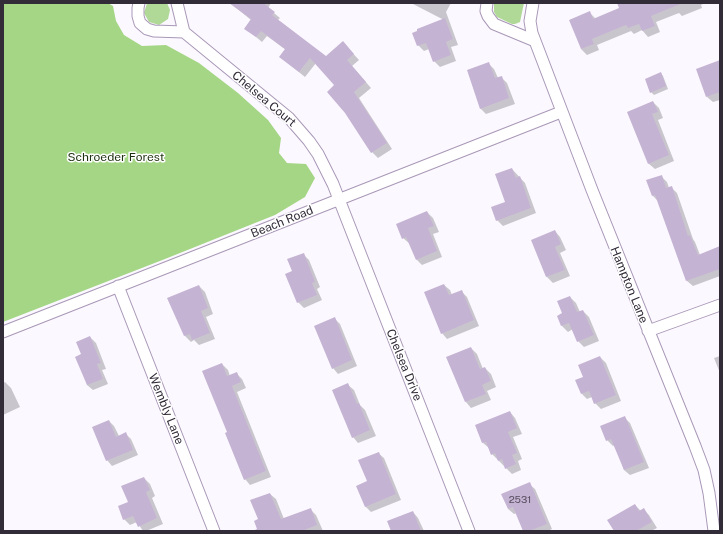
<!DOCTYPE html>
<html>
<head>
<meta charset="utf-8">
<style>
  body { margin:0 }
  #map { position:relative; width:723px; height:534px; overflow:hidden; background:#fbf8ff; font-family:"Public Sans",sans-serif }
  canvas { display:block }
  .frame { position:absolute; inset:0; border:4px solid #322b38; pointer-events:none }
</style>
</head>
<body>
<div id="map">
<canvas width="723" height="534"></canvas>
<div class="frame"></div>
</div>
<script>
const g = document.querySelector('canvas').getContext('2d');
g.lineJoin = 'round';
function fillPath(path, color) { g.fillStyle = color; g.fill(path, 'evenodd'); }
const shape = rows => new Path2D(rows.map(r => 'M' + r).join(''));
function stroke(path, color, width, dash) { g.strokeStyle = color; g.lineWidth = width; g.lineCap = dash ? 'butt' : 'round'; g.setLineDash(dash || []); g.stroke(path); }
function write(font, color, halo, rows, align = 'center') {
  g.font = font + ' "Public Sans",sans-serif'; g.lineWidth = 3; g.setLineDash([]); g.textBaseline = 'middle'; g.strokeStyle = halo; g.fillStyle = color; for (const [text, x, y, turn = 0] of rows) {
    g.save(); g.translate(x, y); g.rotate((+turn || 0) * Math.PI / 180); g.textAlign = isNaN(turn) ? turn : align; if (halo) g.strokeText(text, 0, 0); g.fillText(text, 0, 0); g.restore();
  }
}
const green = shape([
  [147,3,167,3,170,10,168,19,159,25,149,22,144,13],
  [494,3,524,3,520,22,515,24,512,24,497,17,494,12]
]);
const forest = shape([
  [3,3,108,3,113,6,116,21,124,35,142,46,166,45,199,63,238,93,268,120,281,138,279,153,287,163,306,164,315,178,305,197,275,215,165,259,3,322]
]);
const shadow = shape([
  [236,3,271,3,268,8,280,18,278,20,326,57,348,48,359,60,352,66,371,88,359,98,392,149,378,158,372,152,335,85,316,63,305,77,280,57,286,50,267,36,262,42,245,28,251,20,234,6],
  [411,3,451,3,446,12,458,45,451,47,456,61,440,67,434,61,429,49,424,51,418,45,444,20],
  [618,3,705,3,701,5,702,8,682,16,679,13,656,22,660,32,648,37,642,30,634,34,631,31,597,45,599,50,587,55,581,49,590,13,596,19,621,8],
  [720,61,720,100,713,102,707,97],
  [489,64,494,69,498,78,501,77,507,83,515,104,486,114,480,108],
  [661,73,663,76,668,89,654,95,651,92],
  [653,102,659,108,663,118,658,120,674,161,655,169,649,164,628,112],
  [512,169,525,183,536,213,503,226,497,220,507,202],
  [661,176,667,182,669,188,671,187,677,193,693,239,695,242,700,255,720,250,720,276,693,286,687,281,658,201,653,196,648,181],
  [427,212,433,218,439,232,433,234,442,257,422,265,417,260,410,244,403,238],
  [555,231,560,237,566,250,560,253,570,276,553,283,547,277,532,241],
  [303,254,309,260,320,287,317,289,322,300,304,308,298,302,294,272],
  [444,285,450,290,452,295,462,292,467,297,479,326,447,339,442,333],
  [199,286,205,292,213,314,206,317,215,339,199,345,194,340,191,342,185,336,168,299],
  [570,297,576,303,580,312,583,311,589,317,599,341,584,347,578,341,573,329,568,332,562,326,558,316,564,314],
  [335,319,340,324,357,366,338,374,333,368],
  [90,337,96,343,106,369,102,370,108,384,93,390,87,385,82,355],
  [471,348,477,354,483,369,485,368,491,374,496,387,487,391,491,400,471,408,466,402,447,358],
  [720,356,720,373,714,358],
  [600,357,606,363,621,401,601,409,595,403,592,397,587,399,582,394,584,377],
  [222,364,228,370,230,376,236,373,242,379,246,388,237,392,271,477,250,485,245,479,228,433],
  [5,382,11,388,20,407,3,415,3,383],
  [348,385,354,390,360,405,365,410,376,436,358,443,353,437],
  [510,412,515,418,522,434,513,437,522,459,518,461,521,470,512,474,492,454,489,448,483,443],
  [624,417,630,423,649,468,630,475,624,470,615,445,613,446,607,440],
  [109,421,114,426,119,436,126,434,131,439,138,455,112,466,107,460],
  [378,453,384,458,401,500,371,512,365,506,368,482],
  [144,478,150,484,155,496,152,498,163,524,146,531,143,531,137,522,130,525,124,519,129,503],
  [529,484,535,489,552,529,548,531,524,531,517,513,514,514,508,509],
  [270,494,276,499,284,519,310,509,316,515,323,531,259,531,259,520],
  [635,505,641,511,644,510,649,515,657,528,651,531,615,531],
  [413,512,418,518,424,531,392,531]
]);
const building = shape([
  [229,3,263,3,275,12,272,15,326,56,343,41,354,54,347,60,366,82,354,92,387,143,371,153,345,113,327,92,334,85,310,58,299,72,279,57,285,49,261,31,256,37,244,29,251,19],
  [617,3,683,3,651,16,655,26,642,31,639,24,628,28,626,25,592,39,594,44,581,49,569,20,590,11,593,19,619,8],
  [445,18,453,39,446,42,451,55,433,62,426,43,417,46,412,33,417,31,417,29],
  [720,60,720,92,706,97,696,69],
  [489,62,495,78,502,76,509,98,480,109,467,70],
  [661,72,666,86,650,93,645,79],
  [653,101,658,112,652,114,669,155,648,164,627,112],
  [512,168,516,178,520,176,531,208,496,221,491,207,505,202,495,174],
  [662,175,666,188,672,186,688,236,690,235,698,255,720,246,720,269,686,281,655,195,652,196,646,180],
  [427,211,434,226,428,228,437,251,416,260,406,237,402,239,396,224],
  [555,230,561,244,555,247,565,270,546,277,531,240],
  [304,253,315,282,312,283,317,295,297,303,285,274,292,271,287,259],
  [444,284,449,295,462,290,474,320,441,334,424,292],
  [199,285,208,308,201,311,210,333,192,340,190,334,184,336,167,298],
  [570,296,577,312,583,310,594,335,577,342,569,323,561,326,557,316,562,313,557,301],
  [335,317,352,360,332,369,314,326],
  [90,336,101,363,97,364,103,379,87,385,75,357,81,354,76,342],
  [471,347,480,369,485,367,491,381,482,385,486,394,465,402,446,357],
  [600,356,616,395,594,404,589,391,581,394,575,380,583,377,578,365],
  [222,363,227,376,237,372,241,382,232,386,266,471,244,480,225,433,227,432,202,371],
  [348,383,357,404,359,403,370,430,352,438,332,390],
  [510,411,517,428,508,432,517,453,512,455,516,464,505,469,502,459,498,461,495,453,491,455,486,442,482,443,475,425],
  [625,416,644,462,624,470,611,439,606,441,600,426],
  [109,420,116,437,126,432,133,450,106,461,92,427],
  [379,452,396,494,365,507,356,486,367,481,358,460],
  [144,477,150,490,146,492,157,518,138,527,133,516,123,520,118,506,128,502,121,486],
  [530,482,547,524,529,531,523,531,513,507,508,509,501,494],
  [270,493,281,519,311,508,317,525,302,531,253,531,257,529,254,521,258,519,250,500],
  [635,504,639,511,644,508,652,522,636,531,614,531,607,520],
  [413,511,421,531,391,531,387,521]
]);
const minor = shape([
  [139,3,138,8,138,16,140,23,147,29,154,31,184,32,289,118,309,141,318,154,333,184,469,531],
  [177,3,184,32],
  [487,3,486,11,488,16,494,24,535,41],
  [533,3,530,21,532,33,592,190,695,446,704,470,709,493,714,531],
  [118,286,214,531],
  [648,331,720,305],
  [3,332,561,112]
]);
const numberNames = [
  ["2531",520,500]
];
const streetNames = [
  ["Chelsea Court",264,99,40],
  ["Beach Road",282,222,-22],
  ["Hampton Lane",629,285,68],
  ["Chelsea Drive",404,365,68],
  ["Wembly Lane",166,409,68]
];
const parkNames = [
  ["Schroeder Forest",116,157]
];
fillPath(green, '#b0d998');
fillPath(forest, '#a5d686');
fillPath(shadow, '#0003');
fillPath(building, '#c5b3d3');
stroke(minor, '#a998b7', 13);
stroke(minor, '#fff', 11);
write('10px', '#574d5f', null, numberNames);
write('12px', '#322b38', '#fff', streetNames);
write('12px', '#1d3010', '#fff', parkNames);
</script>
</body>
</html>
